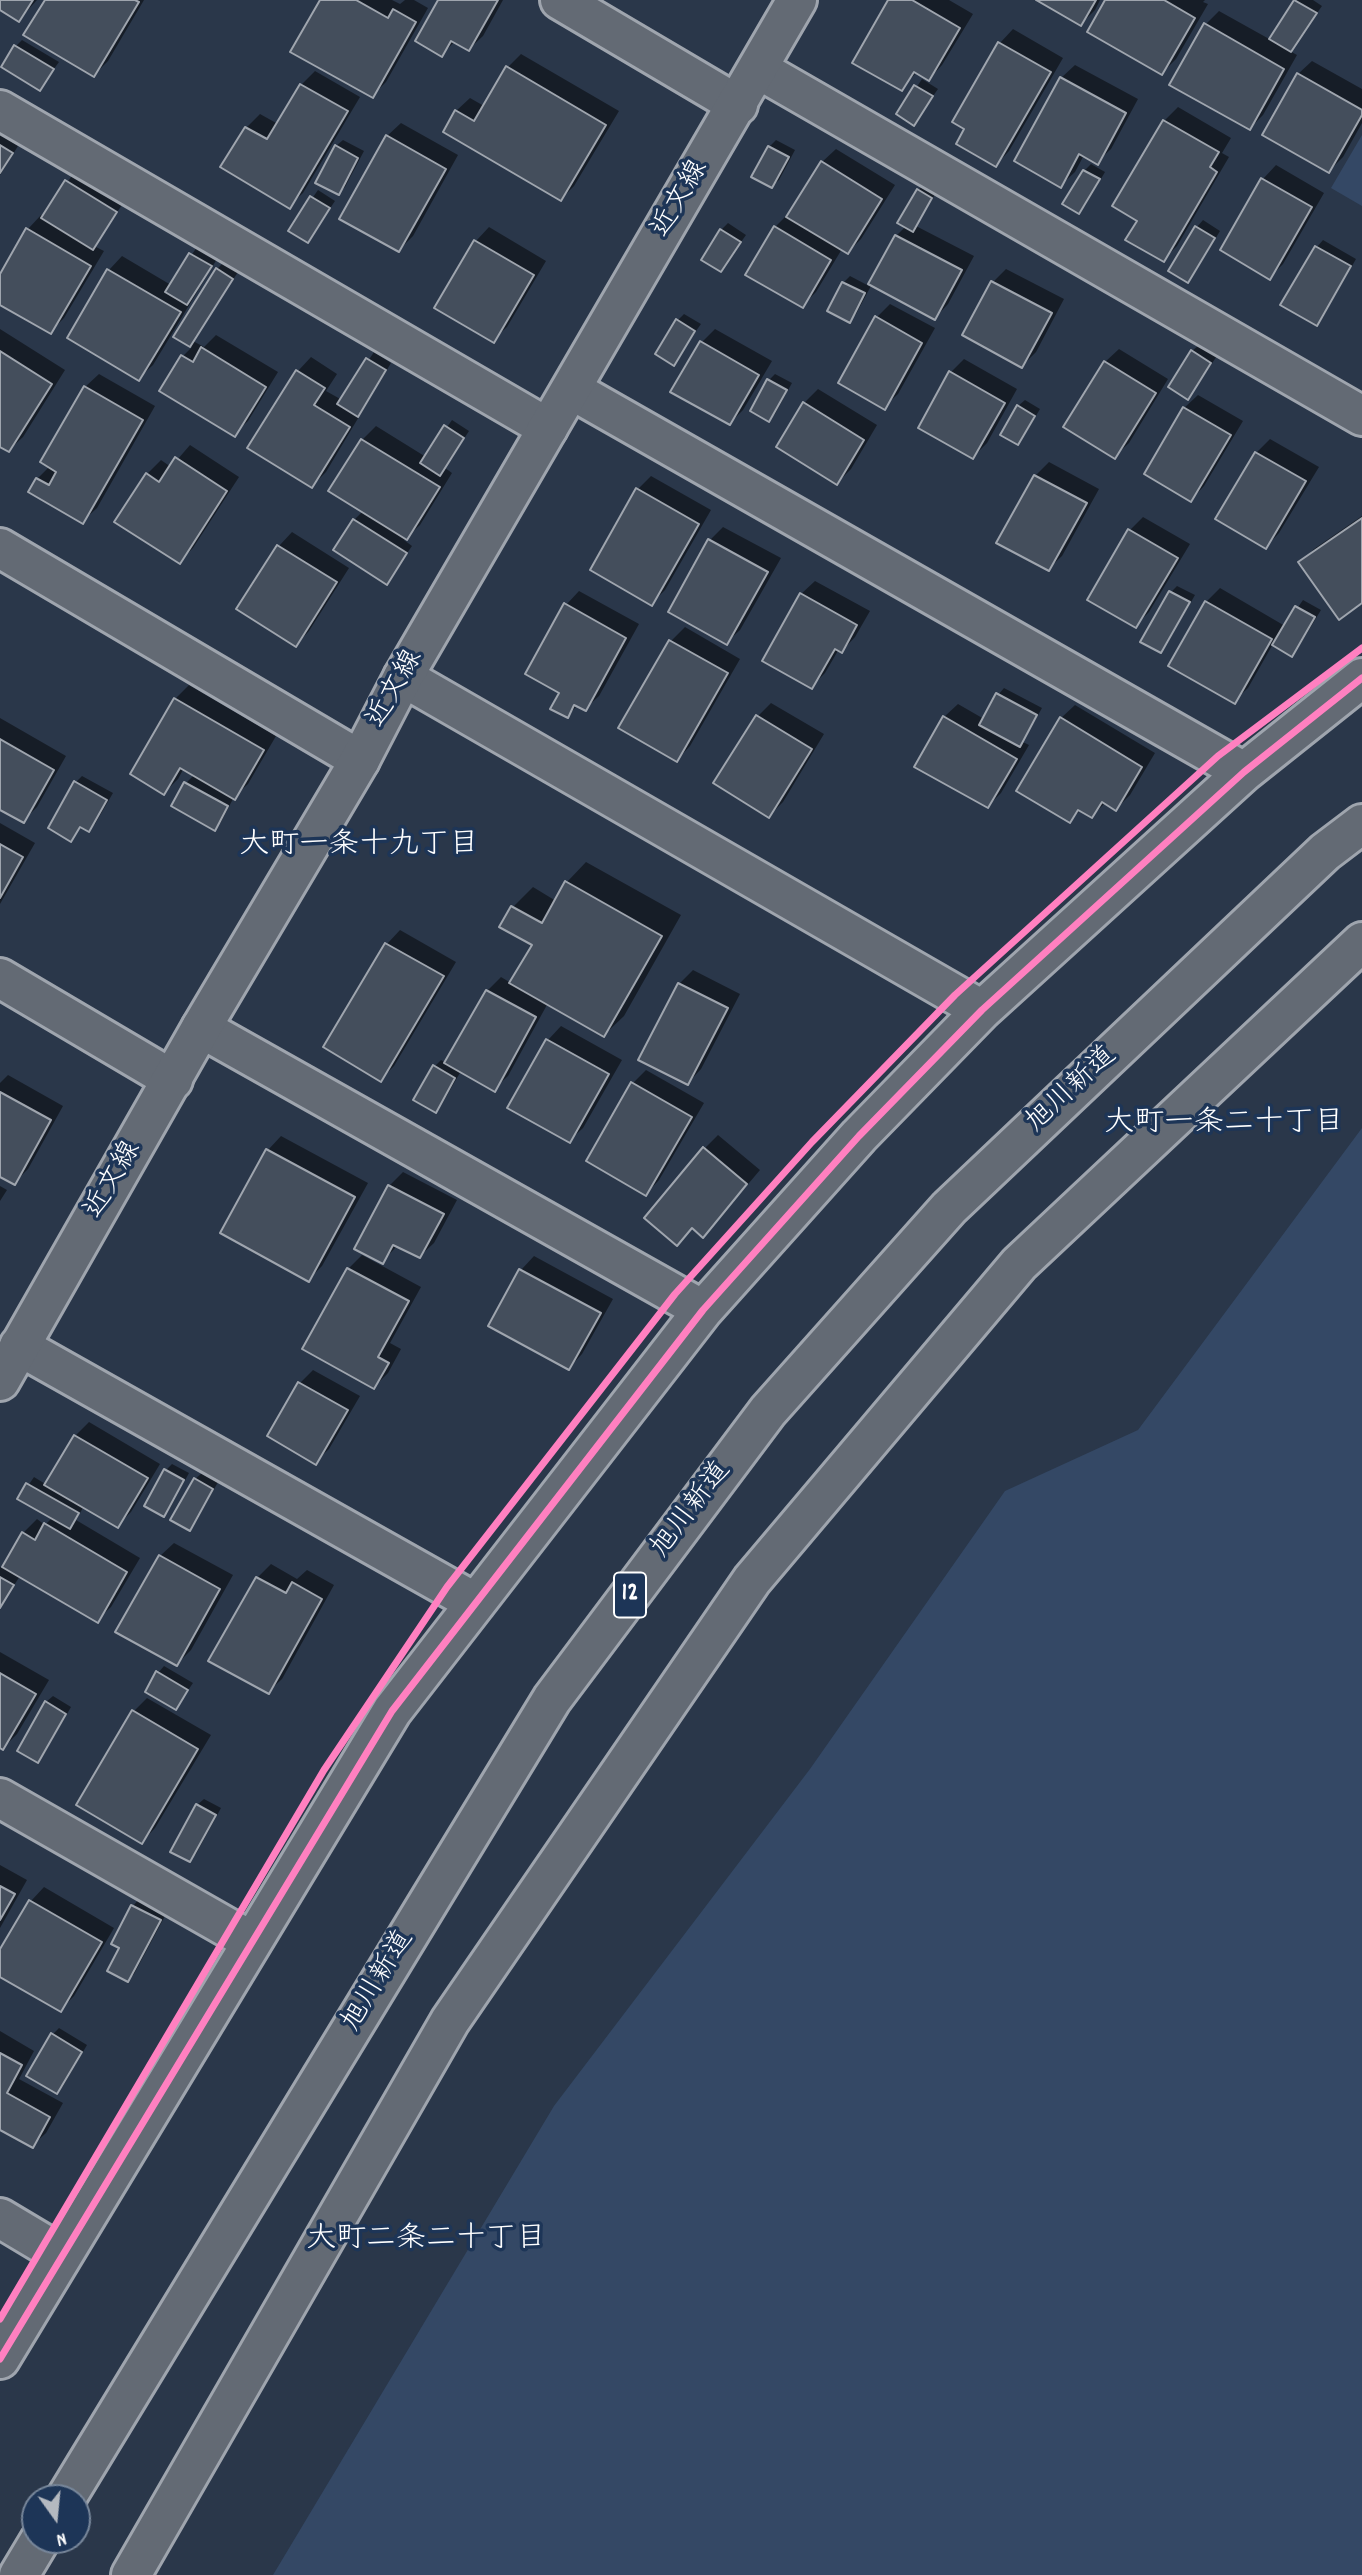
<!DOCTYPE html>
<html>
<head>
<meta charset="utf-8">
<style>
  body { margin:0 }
  #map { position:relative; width:1362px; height:2575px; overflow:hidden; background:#2a374a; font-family:Dekko,sans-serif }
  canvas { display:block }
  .north { position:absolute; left:21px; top:2484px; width:70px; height:70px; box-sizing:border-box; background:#1d3557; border:2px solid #77869a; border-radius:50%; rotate:165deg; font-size:19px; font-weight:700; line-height:28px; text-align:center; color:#fff }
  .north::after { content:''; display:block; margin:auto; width:24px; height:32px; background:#b4b9c0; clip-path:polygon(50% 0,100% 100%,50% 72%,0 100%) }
</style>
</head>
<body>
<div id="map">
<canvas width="1362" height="2575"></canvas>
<div class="north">N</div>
</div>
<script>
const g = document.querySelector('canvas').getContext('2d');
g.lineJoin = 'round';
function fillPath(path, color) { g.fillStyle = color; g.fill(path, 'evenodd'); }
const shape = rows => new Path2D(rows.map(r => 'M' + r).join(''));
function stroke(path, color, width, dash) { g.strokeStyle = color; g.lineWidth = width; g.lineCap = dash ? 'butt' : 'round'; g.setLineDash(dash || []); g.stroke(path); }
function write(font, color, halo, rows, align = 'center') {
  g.font = font + ' Dekko,"Klee One",sans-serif'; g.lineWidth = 7; g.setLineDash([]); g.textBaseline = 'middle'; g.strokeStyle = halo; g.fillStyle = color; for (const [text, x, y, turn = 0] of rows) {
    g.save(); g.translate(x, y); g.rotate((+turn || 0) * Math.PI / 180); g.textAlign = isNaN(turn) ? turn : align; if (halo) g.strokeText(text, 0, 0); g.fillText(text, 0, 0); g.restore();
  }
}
const green = shape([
  [1362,135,1362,206,1331,188],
  [1362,1128,1362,2575,273,2575,554,2106,810,1769,1005,1491,1138,1430]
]);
const shadow = shape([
  [0,0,37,0,19,20,0,8],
  [47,0,144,0,108,61,94,75],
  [322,0,392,0,400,4,405,0,414,0,428,8,386,82,372,96],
  [440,0,503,0,483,36,469,49,455,41,442,55],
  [890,0,949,0,973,14,942,65,929,79,917,72,901,89],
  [1039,0,1100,0,1095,10,1081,24],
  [1107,0,1205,0,1203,2,1208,4,1176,59,1162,73],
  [1297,0,1313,0,1322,6,1290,51,1297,55,1263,115,1250,128,1205,25,1219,11,1271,40],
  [1013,29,1063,58,1009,151,996,165,966,129,954,122,1000,43],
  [22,40,59,62,40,88,15,47],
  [521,54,619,111,574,186,561,199,456,111,470,98,484,106,508,67],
  [1312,61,1362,89,1362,123,1343,157,1329,171,1298,74],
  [1075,65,1138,99,1111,149,1097,162,1084,155,1075,172,1061,185,1061,78],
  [315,71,360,97,303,193,289,206,246,128,260,114,278,124,301,85],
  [922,79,938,89,914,123,899,114],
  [1178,107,1231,138,1222,153,1229,157,1177,246,1163,260,1139,220,1164,121],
  [401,123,458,155,413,236,399,250,387,136],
  [0,134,18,146,0,175],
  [343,140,364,151,345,187,339,193,336,146],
  [776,140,795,150,779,180,772,186,769,147],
  [836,149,895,185,861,239,848,252,842,249,816,292,802,306,775,227,789,213,822,162],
  [1091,164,1105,172,1085,206,1079,212,1084,171],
  [1276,165,1324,193,1283,264,1270,277,1222,250,1263,179],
  [73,174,122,205,94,246,104,251,64,318,50,332,0,303,0,277,28,229,41,215,44,217],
  [925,184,937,191,916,226,974,256,948,304,935,318,872,284,856,314,849,321,829,311,843,283,850,276,869,286,896,236,906,226,918,190],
  [318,190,335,201,308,241,290,230],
  [1203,220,1220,231,1194,274,1188,281,1171,270,1197,227],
  [728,223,746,235,721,270,721,230],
  [489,227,546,261,507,327,493,340,436,307,476,241],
  [1323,240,1356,259,1323,317,1317,324,1283,305,1317,247],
  [197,247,217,259,153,365,139,378,109,270,122,256,171,285],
  [223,263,238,272,193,341,204,347,216,335,278,372,248,421,234,434,183,356,192,347,175,336,217,269],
  [1006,269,1064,299,1036,352,1022,366,992,283],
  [890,304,935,328,898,394,884,407,877,317],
  [684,314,701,324,673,363,678,320],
  [0,329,65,370,23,437,9,450,0,445],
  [715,329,772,361,743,410,730,423,702,342],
  [1199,345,1217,356,1188,398,1192,351],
  [1119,349,1168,379,1129,443,1115,456,1105,362],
  [374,352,391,363,326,472,312,486,250,448,298,371,311,357,337,374,326,391,342,400],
  [964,359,1017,389,987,443,973,457,951,372],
  [99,374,155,406,97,508,83,521,31,491,37,479,50,466,85,387],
  [775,374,792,383,775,414,769,420,769,380],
  [818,389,877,425,851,469,837,483,804,403],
  [1198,395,1243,421,1204,486,1191,500,1184,408],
  [1025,400,1040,409,1024,436,1017,443,1018,406],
  [452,420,469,431,445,468,452,473,420,525,404,540,412,546,387,582,354,520,363,511,362,440,376,426,426,457],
  [1270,439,1319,467,1279,533,1266,547,1218,518,1256,453],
  [190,445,239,477,193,548,179,562,116,522,147,474,161,460,171,467],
  [1049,462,1099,489,1062,556,1048,569,1035,476],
  [651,476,711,510,665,590,652,603,638,489],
  [1362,516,1362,601,1301,562,1314,549],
  [1143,517,1190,544,1149,612,1136,625,1130,530],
  [723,527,781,558,740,630,726,643,710,540],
  [292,532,349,568,309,631,296,645,238,608,279,546],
  [815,581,870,611,855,637,842,651,839,649,825,673,811,687,801,594],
  [1177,586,1195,595,1167,644,1160,651,1171,592],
  [1220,588,1285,626,1303,600,1321,610,1298,648,1292,655,1273,644,1248,688,1234,701,1171,666,1206,602],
  [579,591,639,624,599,696,585,709,578,705,567,716,566,605],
  [685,627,740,659,690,746,677,760,621,728,671,641],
  [189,685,276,736,248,784,234,797,221,822,214,829,186,783,195,774,184,768,178,779,164,793,132,773,175,699],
  [1004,688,1042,708,1023,742,1029,745,1001,793,988,806,944,717,958,704,984,719,998,695],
  [771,703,824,734,783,802,769,816,758,716],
  [1075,705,1155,753,1130,795,1116,809,1106,802,1092,816,1081,810,1070,820,1061,718],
  [0,718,66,756,37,807,23,821,0,808],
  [82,776,113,793,95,824,89,830,81,826,71,840,76,782],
  [0,823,35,843,0,904],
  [586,862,681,915,624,1016,604,1035,548,1003,508,1076,494,1089,461,1071,442,1104,435,1111,434,1067,441,1060,446,1063,487,991,501,977,511,983,534,944,502,926,513,907,533,887,556,901,567,882],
  [400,930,456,962,394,1066,380,1080,325,1047,387,944],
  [693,970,740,994,701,1069,688,1083,679,984],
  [561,1026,622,1060,583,1128,569,1141,509,1108,548,1040],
  [646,1070,704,1103,659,1180,646,1194,632,1084],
  [8,1075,63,1106,28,1169,14,1183,0,1175,0,1083],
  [718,1135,760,1170,716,1222,693,1227,704,1149],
  [281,1136,368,1183,322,1266,309,1279,268,1150],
  [403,1172,457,1200,434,1243,420,1256,398,1245,383,1261,389,1186],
  [0,1186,7,1190,0,1201],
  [362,1255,421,1287,390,1343,401,1349,388,1373,374,1387,348,1269],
  [534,1256,613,1299,582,1354,569,1368,490,1325,521,1270],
  [313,1370,360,1396,329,1449,315,1462,300,1383],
  [89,1422,160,1464,131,1512,117,1526,84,1506,76,1520,140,1558,111,1607,97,1620,20,1576,0,1607,0,1567,3,1568,23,1533,37,1519,45,1525,53,1517,19,1499,34,1477,47,1485,75,1436],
  [172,1464,189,1473,170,1508,164,1515,166,1470],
  [202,1473,218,1482,196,1522,190,1528,195,1479],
  [174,1543,233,1575,191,1650,177,1664,160,1556],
  [271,1564,297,1579,307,1570,334,1585,282,1679,268,1692,257,1578],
  [0,1652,49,1680,17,1734,3,1748,0,1746],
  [164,1666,193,1683,176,1708,158,1673],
  [53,1696,71,1707,44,1754,37,1761,46,1702],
  [147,1698,211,1735,155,1828,142,1842,134,1711],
  [204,1799,221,1808,196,1854,190,1860,197,1805],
  [0,1865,27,1880,0,1928],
  [44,1887,114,1928,74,1996,60,2010,0,1975,0,1952,31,1901],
  [139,1899,166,1914,134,1974,128,1980,121,1947,113,1943,133,1906],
  [59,2028,87,2045,63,2086,57,2092,53,2034],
  [0,2031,34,2051,19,2079,63,2103,46,2133,32,2146,0,2128]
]);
const building = shape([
  [0,0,33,0,19,22,0,10,0,0],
  [45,0,135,0,139,2,94,77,23,35,45,0],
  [320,0,356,0,388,18,393,9,416,22,373,98,290,52,320,0],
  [438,0,498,0,469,51,451,41,442,57,415,41,438,0],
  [888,0,912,0,960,28,929,81,914,72,902,91,852,63,888,0],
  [1036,0,1096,0,1081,26,1036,0],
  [1105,0,1164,0,1195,18,1162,75,1087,32,1105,0],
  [1294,0,1317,13,1291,52,1269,39,1294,0],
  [1204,23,1284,69,1250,130,1169,85,1204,23],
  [998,42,1051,72,996,167,956,144,964,129,952,122,998,42],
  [14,45,54,69,40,91,1,67,14,45],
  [506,66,606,125,561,201,443,132,455,110,474,121,506,66],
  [1297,73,1362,110,1362,115,1329,173,1262,135,1297,73],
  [1060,77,1126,113,1098,165,1079,154,1061,188,1014,161,1060,77],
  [300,84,348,111,290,209,220,167,245,127,267,139,300,84],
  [914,85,933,96,914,126,896,114,914,85],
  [1163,120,1219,152,1210,167,1217,172,1164,262,1125,240,1137,221,1112,206,1163,120],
  [386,135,446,169,399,252,339,219,386,135],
  [0,145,13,153,0,173,0,145],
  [335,145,358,158,339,195,315,183,335,145],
  [768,146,789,157,772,188,751,177,768,146],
  [821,161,882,199,848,254,786,217,821,161],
  [1083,170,1100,179,1079,214,1062,204,1083,170],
  [1261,178,1312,207,1270,280,1220,250,1261,178],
  [65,180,117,212,93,250,41,218,65,180],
  [917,189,932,198,913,232,897,223,917,189],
  [310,196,330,208,308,243,288,231,310,196],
  [774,226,831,260,803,308,745,275,774,226],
  [1195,226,1215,238,1188,283,1168,271,1195,226],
  [26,228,91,266,51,334,0,305,0,274,26,228],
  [720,229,741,242,721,272,701,260,720,229],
  [895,235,962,270,935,320,868,284,895,235],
  [474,240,534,275,494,343,434,308,474,240],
  [1315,246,1351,266,1317,326,1280,305,1315,246],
  [189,253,212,266,187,305,165,292,189,253],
  [216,268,233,279,190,347,173,337,216,268],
  [107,269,181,312,139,381,67,338,107,269],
  [991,281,1052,313,1022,368,962,335,991,281],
  [842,282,865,293,850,323,827,311,842,282],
  [875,316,922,343,885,410,838,383,875,316],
  [676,319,695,331,674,366,655,354,676,319],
  [700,341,759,375,730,425,670,392,700,341],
  [201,347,266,387,235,437,159,391,181,355,193,362,201,347],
  [1191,350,1211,363,1188,400,1168,387,1191,350],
  [0,351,52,384,9,452,0,447,0,351],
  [366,358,386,370,358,417,337,404,366,358],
  [1104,361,1156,393,1115,459,1063,427,1104,361],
  [296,370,325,388,314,405,350,427,312,488,247,448,296,370],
  [949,371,1005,403,973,459,918,428,949,371],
  [767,379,787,390,769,422,750,411,767,379],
  [84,386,143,420,83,524,28,492,36,478,49,485,56,472,40,462,84,386],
  [803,402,864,440,837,485,776,447,803,402],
  [1017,405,1035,416,1018,445,1000,435,1017,405],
  [1183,407,1231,435,1191,502,1144,474,1183,407],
  [444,425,464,438,440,476,420,463,444,425],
  [361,439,440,487,407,540,328,491,361,439],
  [1255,452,1306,481,1266,549,1215,519,1255,452],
  [175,457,227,491,180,564,114,522,146,473,159,482,175,457],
  [1034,475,1087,503,1049,571,996,543,1034,475],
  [636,488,699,524,652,606,590,570,636,488],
  [1362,518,1362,603,1339,620,1298,562,1362,518],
  [353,519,407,553,387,585,333,550,353,519],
  [1128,529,1178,558,1136,628,1087,600,1128,529],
  [708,539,768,572,727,645,668,612,708,539],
  [277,545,337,582,296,647,236,609,277,545],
  [1169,591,1190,602,1161,653,1140,642,1169,591],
  [800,593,857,625,842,653,835,649,812,689,762,661,800,593],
  [1205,601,1272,639,1235,704,1168,666,1205,601],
  [564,603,626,638,586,711,574,705,568,718,550,709,559,693,525,674,564,603],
  [1295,606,1315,617,1292,657,1272,645,1295,606],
  [669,640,728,673,677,762,618,728,669,640],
  [996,693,1037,715,1020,747,979,725,996,693],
  [174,698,264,750,235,800,180,768,164,795,130,774,174,698],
  [756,715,812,749,769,818,713,783,756,715],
  [943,716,1017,759,988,808,914,767,943,716],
  [1060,717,1142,767,1116,811,1102,802,1092,818,1078,810,1070,823,1016,791,1060,717],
  [0,739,54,770,24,823,0,810,0,739],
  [74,781,107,800,89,832,80,827,71,842,48,828,74,781],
  [184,782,228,806,215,831,171,806,184,782],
  [0,844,23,857,0,898,0,844],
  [565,881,662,936,604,1037,509,983,532,945,499,927,511,906,542,923,565,881],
  [385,943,444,976,381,1082,323,1047,385,943],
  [678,983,728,1008,688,1085,638,1060,678,983],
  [486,990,536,1017,495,1092,444,1063,486,990],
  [546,1039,609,1074,570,1143,507,1108,546,1039],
  [433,1065,455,1078,436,1113,413,1100,433,1065],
  [631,1082,692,1117,646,1196,586,1161,631,1082],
  [0,1092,51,1120,15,1185,0,1177,0,1092],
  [703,1147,747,1184,703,1238,692,1228,677,1246,644,1218,703,1147],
  [266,1149,355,1197,309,1282,220,1233,266,1149],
  [388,1185,444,1214,420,1258,393,1245,383,1264,354,1249,388,1185],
  [347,1268,409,1301,378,1357,389,1363,374,1389,302,1349,347,1268],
  [519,1269,601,1313,569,1370,488,1326,519,1269],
  [298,1382,348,1410,316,1465,267,1436,298,1382],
  [74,1435,148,1478,118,1528,44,1485,74,1435],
  [164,1469,184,1480,164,1517,144,1506,164,1469],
  [194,1478,213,1489,190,1531,170,1520,194,1478],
  [26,1483,79,1513,70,1529,17,1499,26,1483],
  [44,1523,127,1572,98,1623,2,1567,22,1532,35,1540,44,1523],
  [159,1555,220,1589,177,1666,115,1632,159,1555],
  [0,1577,14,1585,0,1608,0,1577],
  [256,1577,286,1593,292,1582,322,1599,269,1694,208,1661,256,1577],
  [156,1671,188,1690,176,1710,145,1692,156,1671],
  [0,1673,36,1694,3,1750,0,1748,0,1673],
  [45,1701,66,1714,38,1763,17,1751,45,1701],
  [132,1710,198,1749,142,1844,76,1805,132,1710],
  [196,1804,216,1815,190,1862,170,1852,196,1804],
  [0,1886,15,1894,0,1920,0,1886],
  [29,1900,102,1942,61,2012,0,1977,0,1949,29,1900],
  [131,1905,161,1920,128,1982,107,1971,119,1948,111,1944,131,1905],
  [51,2033,82,2052,57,2094,26,2076,51,2033],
  [0,2053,22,2065,7,2093,50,2117,33,2148,0,2130,0,2053]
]);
const minor = shape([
  [560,0,738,105],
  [758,69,1362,416],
  [0,110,548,428],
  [572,390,1244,772],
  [0,548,360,760],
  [403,677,982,1010],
  [0,978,173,1080],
  [201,1028,703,1310],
  [19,1346,476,1603],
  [0,1798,251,1941],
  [0,2218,62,2255],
  [0,2359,392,1711,703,1310,859,1136,982,1010,1244,772,1362,678]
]);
const tertiary = shape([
  [0,1381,201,1028,360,760,403,677,797,0]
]);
const trunk = shape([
  [66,2498,552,1699,768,1411,949,1208,1325,852,1362,824],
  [19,2575,40,2540],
  [131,2575,450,2021,752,1580,1019,1264,1362,942]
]);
const cycleway = shape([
  [0,2319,324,1770,447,1587,675,1294,812,1142,955,995,1218,756,1362,648],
  [0,2359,392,1711,703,1310,859,1136,982,1010,1244,772,1362,678]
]);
const shields = [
  [630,1595,32]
];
const shieldNames = [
  ["12",630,1595]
];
const streetNames = [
  ["近文線",682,200,-60],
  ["近文線",397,690,-61],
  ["旭川新道",1073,1091,-43],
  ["近文線",115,1181,-60],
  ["旭川新道",693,1511,-53],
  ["旭川新道",380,1982,-59]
];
const neighbourhoodNames = [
  ["大町一条十九丁目",359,848],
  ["大町一条二十丁目",1224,1126],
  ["大町二条二十丁目",426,2242]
];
fillPath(green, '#344865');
fillPath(shadow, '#0007');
fillPath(building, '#444e5c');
stroke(building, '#9fa5ae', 2);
stroke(minor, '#9fa5ae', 44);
stroke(tertiary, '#9fa5ae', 44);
stroke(trunk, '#9fa5ae', 44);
stroke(minor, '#636a74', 38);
stroke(tertiary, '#636a74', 38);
stroke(trunk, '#636a74', 38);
stroke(cycleway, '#ff80c0', 7);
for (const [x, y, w] of shields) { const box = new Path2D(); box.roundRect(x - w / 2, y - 22.5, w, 45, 5); g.fillStyle = '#1d3557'; g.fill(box); stroke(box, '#fff', 2); }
write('bold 26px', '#fff', null, shieldNames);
write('28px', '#fff', '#1d3557', streetNames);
write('30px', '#fff', '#1d3557', neighbourhoodNames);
</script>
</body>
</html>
